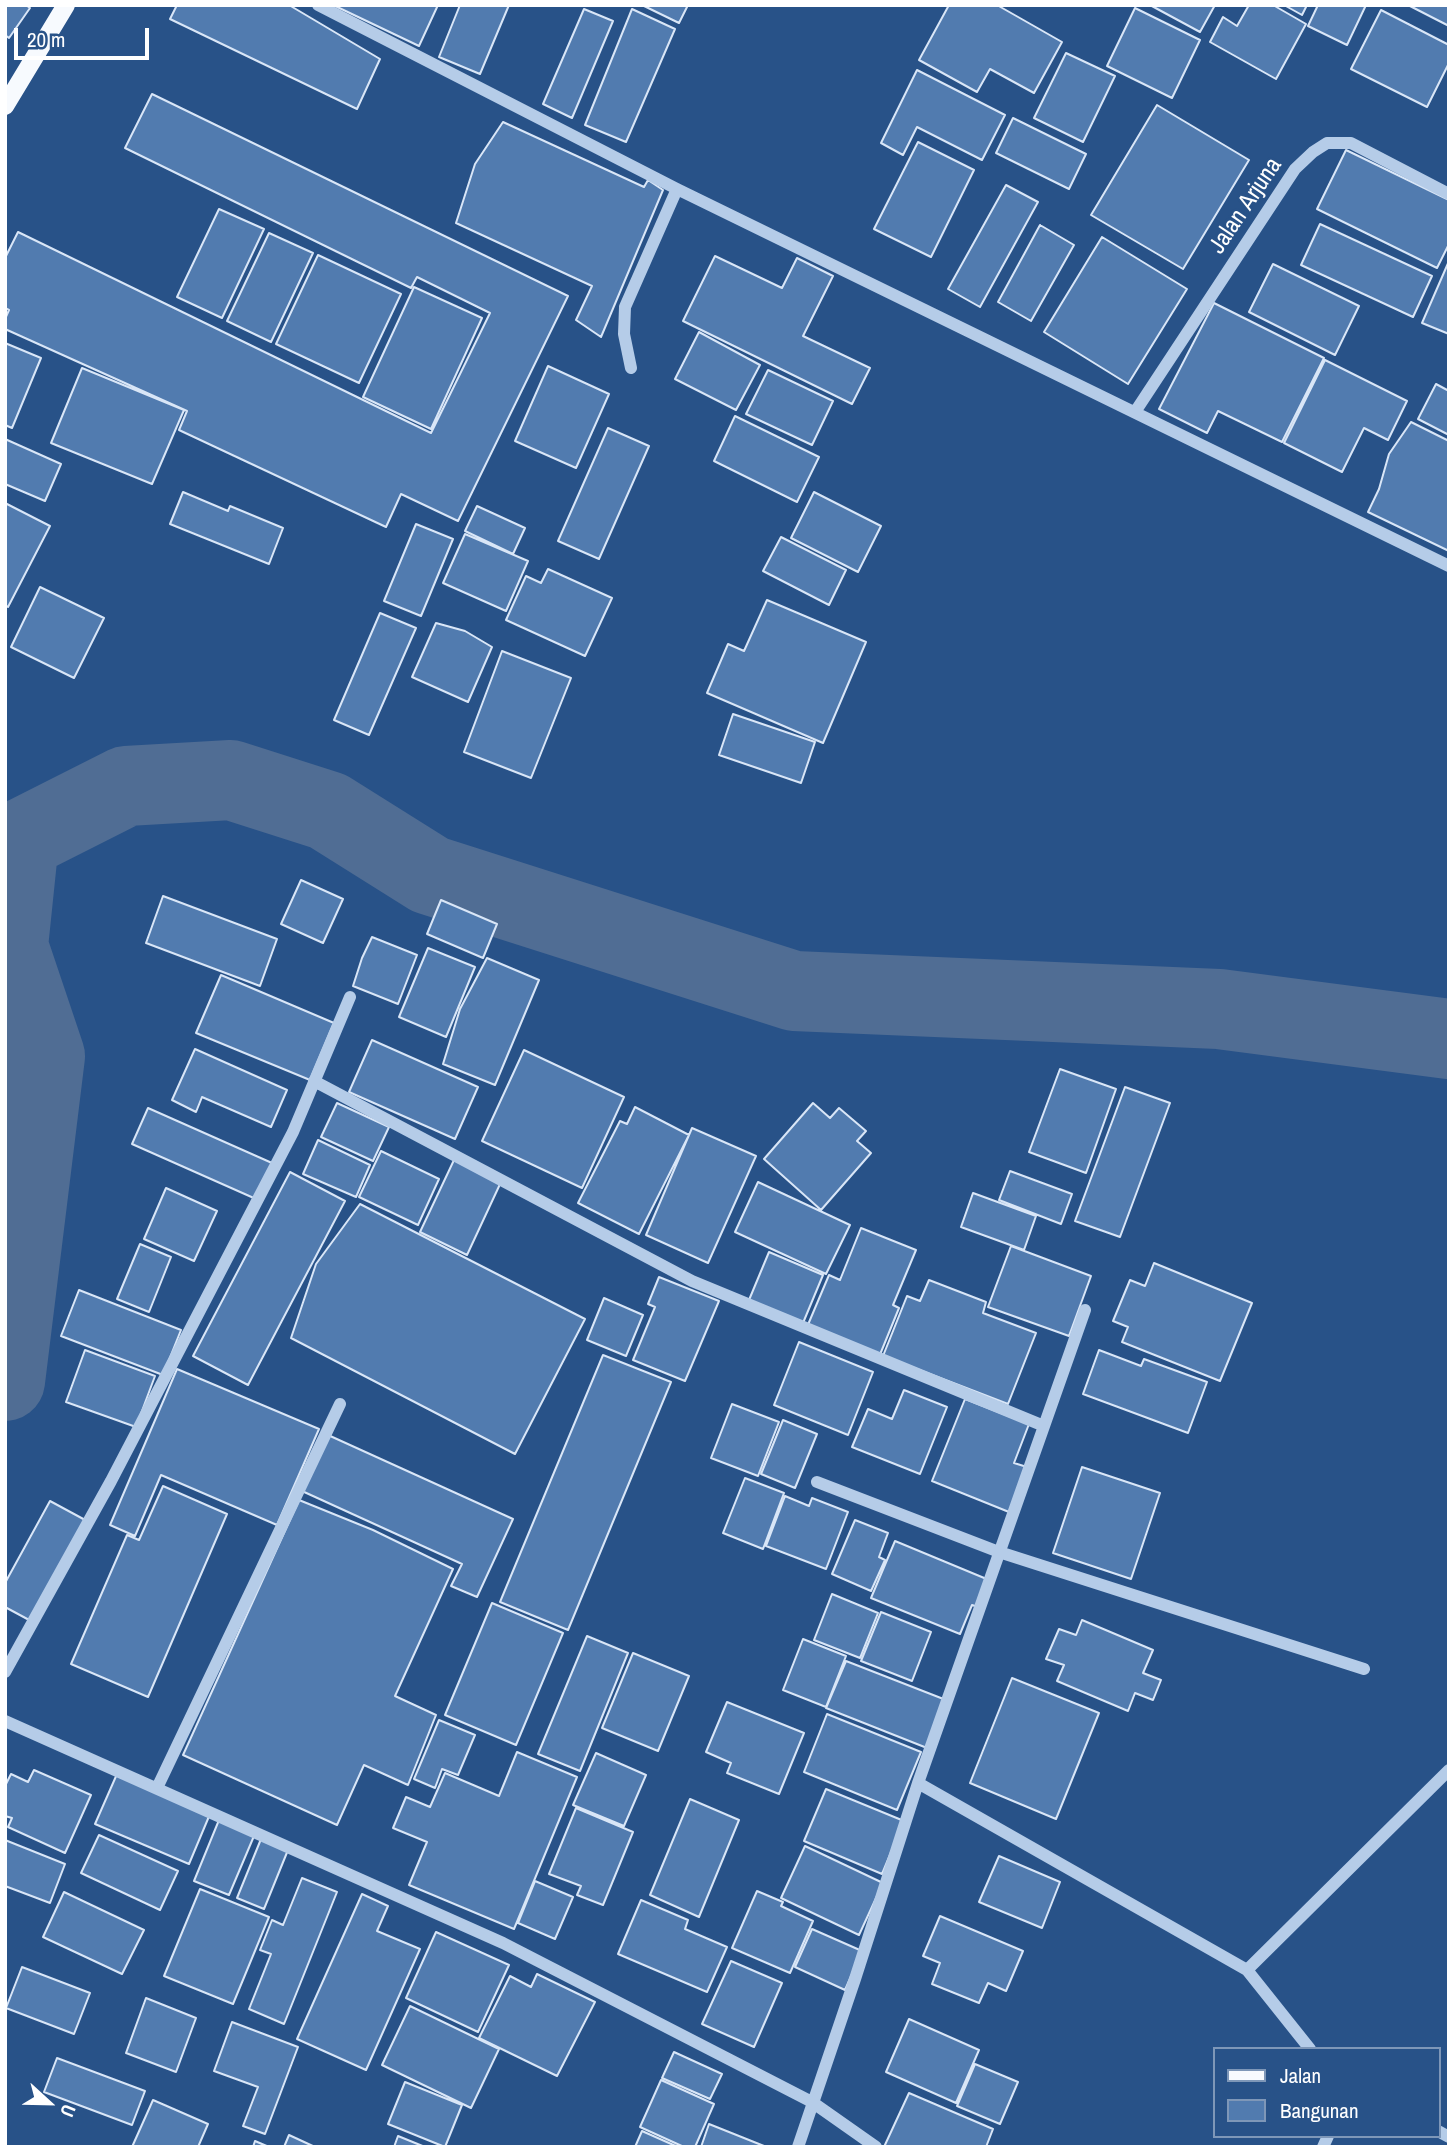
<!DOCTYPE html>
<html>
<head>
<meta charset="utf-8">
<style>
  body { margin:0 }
  #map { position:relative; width:1454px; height:2152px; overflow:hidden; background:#285288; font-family:"Archivo Narrow",sans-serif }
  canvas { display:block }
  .frame { position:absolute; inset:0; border:7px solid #fff; pointer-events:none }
  .legend { position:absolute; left:1213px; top:2047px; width:228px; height:91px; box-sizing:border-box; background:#285288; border:2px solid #7e97b8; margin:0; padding:9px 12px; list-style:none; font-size:21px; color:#fff }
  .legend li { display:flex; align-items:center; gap:14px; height:35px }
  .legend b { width:35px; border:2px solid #7e97b8 }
  .north { position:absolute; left:14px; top:2068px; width:70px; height:70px; -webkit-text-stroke:5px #285288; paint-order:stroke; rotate:112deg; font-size:19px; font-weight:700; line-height:28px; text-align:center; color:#fff }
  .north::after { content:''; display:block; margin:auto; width:24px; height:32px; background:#fff; clip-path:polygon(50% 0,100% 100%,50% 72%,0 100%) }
  .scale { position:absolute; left:14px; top:28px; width:135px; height:32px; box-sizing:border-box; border:4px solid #fff; border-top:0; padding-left:9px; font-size:21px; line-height:24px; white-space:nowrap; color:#fff; -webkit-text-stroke:5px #285288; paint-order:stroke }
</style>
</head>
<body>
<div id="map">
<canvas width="1454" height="2152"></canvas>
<div class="frame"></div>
<ul class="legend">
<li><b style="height:9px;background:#f7fafe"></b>Jalan</li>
<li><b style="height:19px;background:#517baf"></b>Bangunan</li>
</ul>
<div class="north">U</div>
<div class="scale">20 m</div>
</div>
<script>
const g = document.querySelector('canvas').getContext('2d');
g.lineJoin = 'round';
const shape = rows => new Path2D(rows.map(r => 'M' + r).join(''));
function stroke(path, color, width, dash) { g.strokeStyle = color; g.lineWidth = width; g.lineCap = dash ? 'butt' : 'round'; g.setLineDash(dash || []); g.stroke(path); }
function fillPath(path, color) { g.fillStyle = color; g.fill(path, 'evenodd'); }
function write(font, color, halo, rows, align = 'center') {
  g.font = font + ' "Archivo Narrow",sans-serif'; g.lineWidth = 5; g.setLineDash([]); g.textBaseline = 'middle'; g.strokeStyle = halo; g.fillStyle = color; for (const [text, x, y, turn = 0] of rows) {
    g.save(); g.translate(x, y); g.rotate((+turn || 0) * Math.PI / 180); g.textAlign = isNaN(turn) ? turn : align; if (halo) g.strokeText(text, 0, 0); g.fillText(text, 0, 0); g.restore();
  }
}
const river = shape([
  [5,1381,45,1056,8,946,19,840,126,786,231,780,328,811,430,875,794,991,1219,1009,1449,1039]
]);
const building = shape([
  [5,5,26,5,30,8,9,38,5,35,5,5],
  [177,5,289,5,380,59,357,109,170,19,177,5],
  [333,5,438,5,419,46,333,5],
  [460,5,509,5,480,74,439,57,460,5],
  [642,5,688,5,679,23,642,5],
  [949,5,997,5,1062,42,1034,93,990,69,977,92,919,60,949,5],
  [1150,5,1215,5,1200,32,1150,5],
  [1249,5,1273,5,1306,24,1276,79,1210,42,1223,17,1237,26,1249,5],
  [1284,5,1307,5,1302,15,1284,5],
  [1318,5,1366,5,1347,45,1308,26,1318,5],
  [1408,5,1449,5,1449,26,1408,5],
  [1135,8,1200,40,1172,98,1107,66,1135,8],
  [584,9,613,21,572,118,543,104,584,9],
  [632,9,675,29,626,142,585,125,632,9],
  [1381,10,1449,45,1449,63,1427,107,1351,69,1381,10],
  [1066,53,1115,76,1083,142,1034,118,1066,53],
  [917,70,1005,115,982,160,917,127,903,155,881,143,917,70],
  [152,94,568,296,458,521,401,494,386,527,179,430,187,411,5,329,5,319,9,310,5,308,5,258,18,232,431,433,490,313,417,277,411,288,125,148,152,94],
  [1157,105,1249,160,1183,269,1091,215,1157,105],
  [1013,118,1086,154,1069,189,996,153,1013,118],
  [503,122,644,187,648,180,663,190,601,337,576,320,592,286,456,223,475,164,503,122],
  [918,142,974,170,931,257,874,229,918,142],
  [1346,150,1449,200,1449,244,1437,268,1317,209,1346,150],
  [1006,185,1038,202,980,307,948,289,1006,185],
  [219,209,264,229,222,318,177,297,219,209],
  [1320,224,1432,276,1413,317,1301,265,1320,224],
  [1040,225,1074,245,1031,321,998,302,1040,225],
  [269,233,313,253,271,342,227,321,269,233],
  [1102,237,1187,289,1128,384,1044,332,1102,237],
  [318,255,401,294,359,383,276,344,318,255],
  [715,256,782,288,797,258,833,276,803,336,870,368,852,404,683,321,715,256],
  [1449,261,1449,334,1422,323,1449,261],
  [1273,264,1359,306,1335,355,1249,312,1273,264],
  [414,287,482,318,431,429,363,397,414,287],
  [1214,303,1324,358,1282,442,1218,411,1207,433,1159,409,1214,303],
  [699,332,760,365,736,410,675,379,699,332],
  [5,343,41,358,12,428,5,425,5,343],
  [1325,360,1407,401,1388,440,1364,428,1342,472,1284,443,1325,360],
  [548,366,609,394,576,468,515,441,548,366],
  [82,368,184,410,152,484,51,443,82,368],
  [768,370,833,401,812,445,746,414,768,370],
  [1436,384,1449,391,1449,435,1418,419,1436,384],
  [735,416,819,457,797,502,714,461,735,416],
  [1411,422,1449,441,1449,551,1368,512,1379,489,1389,454,1411,422],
  [608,428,649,446,599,559,558,541,608,428],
  [5,439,61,464,45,501,5,484,5,439],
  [183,492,228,511,230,506,283,528,269,564,170,524,183,492],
  [814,492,881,526,858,572,791,538,814,492],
  [5,503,50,526,8,607,5,605,5,503],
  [477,506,525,528,513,554,465,531,477,506],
  [416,524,453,539,421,616,384,601,416,524],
  [465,534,528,561,506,611,443,583,465,534],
  [781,537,846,570,829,605,763,571,781,537],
  [548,569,612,598,585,656,506,620,526,576,541,583,548,569],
  [40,587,104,618,74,678,11,647,40,587],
  [767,600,866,642,823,743,707,693,728,644,744,651,767,600],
  [380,613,416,628,369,735,334,720,380,613],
  [436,623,465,631,492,647,468,702,412,677,436,623],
  [502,651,571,678,531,778,464,752,502,651],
  [733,714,815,742,801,783,719,755,733,714],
  [301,880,343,899,323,943,281,924,301,880],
  [163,896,277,939,260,986,146,943,163,896],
  [441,900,497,924,483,958,427,934,441,900],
  [372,937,417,955,398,1004,353,986,362,958,372,937],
  [428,948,475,967,446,1037,399,1017,428,948],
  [487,958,539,980,495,1085,443,1064,460,1009,487,958],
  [221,975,334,1023,310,1080,196,1033,221,975],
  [372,1040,478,1087,455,1139,349,1092,372,1040],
  [195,1049,287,1090,271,1127,202,1097,196,1112,172,1100,195,1049],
  [524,1050,624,1097,582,1188,482,1141,524,1050],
  [1060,1069,1116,1089,1086,1173,1029,1152,1060,1069],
  [1125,1087,1170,1103,1120,1237,1075,1221,1125,1087],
  [337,1103,389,1127,373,1161,321,1137,337,1103],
  [813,1103,830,1118,839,1108,866,1131,857,1141,871,1153,821,1210,764,1159,813,1103],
  [635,1107,689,1135,639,1234,578,1203,620,1121,627,1124,635,1107],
  [148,1108,272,1163,256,1199,132,1144,148,1108],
  [692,1128,756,1156,708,1263,646,1235,692,1128],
  [318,1140,370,1165,356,1197,303,1174,318,1140],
  [381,1151,439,1179,418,1225,359,1197,381,1151],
  [454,1160,501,1182,467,1255,420,1232,454,1160],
  [1010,1171,1072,1194,1061,1224,999,1200,1010,1171],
  [290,1172,345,1201,248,1385,193,1356,290,1172],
  [758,1182,850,1225,826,1274,735,1232,758,1182],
  [166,1188,217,1211,194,1261,144,1239,166,1188],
  [973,1193,1036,1216,1024,1250,961,1227,973,1193],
  [360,1204,585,1319,515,1454,291,1338,316,1264,360,1204],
  [861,1228,916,1250,893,1305,899,1308,879,1357,807,1327,829,1275,840,1280,861,1228],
  [140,1244,171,1257,149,1312,117,1299,140,1244],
  [1011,1246,1091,1276,1069,1336,988,1307,1011,1246],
  [769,1252,823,1275,803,1323,749,1300,769,1252],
  [1154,1263,1252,1303,1220,1381,1122,1342,1128,1327,1113,1321,1130,1280,1145,1286,1154,1263],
  [659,1277,719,1301,685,1381,633,1360,655,1307,648,1304,659,1277],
  [929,1280,986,1302,983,1313,1036,1333,1008,1404,883,1356,907,1296,920,1301,929,1280],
  [79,1290,181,1330,163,1375,61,1336,79,1290],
  [604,1298,643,1315,626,1356,587,1340,604,1298],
  [799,1342,873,1372,848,1435,774,1405,799,1342],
  [85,1350,155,1376,136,1427,66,1402,85,1350],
  [1099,1350,1141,1366,1144,1359,1207,1382,1188,1433,1083,1394,1099,1350],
  [603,1355,671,1382,568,1630,500,1602,603,1355],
  [177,1369,319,1429,277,1525,161,1475,135,1536,110,1525,177,1369],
  [904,1390,947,1407,920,1474,852,1447,868,1409,892,1419,904,1390],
  [965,1399,1029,1424,1014,1463,1027,1467,1009,1512,932,1481,965,1399],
  [732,1404,779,1422,758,1476,711,1458,732,1404],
  [783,1420,817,1434,795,1488,761,1474,783,1420],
  [328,1435,513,1519,477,1597,451,1586,462,1564,302,1491,328,1435],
  [1082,1467,1160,1493,1131,1579,1053,1553,1082,1467],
  [745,1478,784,1493,763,1549,723,1533,745,1478],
  [163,1486,227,1514,148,1697,71,1664,127,1535,139,1540,163,1486],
  [785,1496,809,1506,812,1498,848,1512,826,1569,766,1546,785,1496],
  [299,1500,373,1530,453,1569,395,1696,436,1715,408,1785,364,1765,337,1825,183,1755,299,1500],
  [50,1501,87,1521,31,1621,5,1607,5,1583,50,1501],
  [855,1520,888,1533,879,1557,885,1560,871,1591,832,1574,855,1520],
  [895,1541,989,1580,978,1607,972,1605,960,1634,871,1598,895,1541],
  [832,1594,878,1613,860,1658,814,1640,832,1594],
  [492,1603,563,1633,516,1745,445,1715,492,1603],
  [881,1612,931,1632,912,1681,861,1661,881,1612],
  [1082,1620,1153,1650,1143,1673,1161,1680,1153,1700,1135,1693,1128,1711,1057,1681,1064,1665,1046,1659,1059,1629,1076,1635,1082,1620],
  [587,1636,628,1653,580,1771,538,1754,587,1636],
  [803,1639,846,1656,826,1707,783,1690,803,1639],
  [633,1653,689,1676,658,1751,602,1728,633,1653],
  [846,1661,946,1700,927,1748,826,1708,846,1661],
  [1012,1678,1099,1713,1056,1819,970,1783,1012,1678],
  [727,1702,804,1733,779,1794,727,1773,731,1763,706,1752,727,1702],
  [827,1714,921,1752,897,1810,804,1772,827,1714],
  [439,1720,475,1735,458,1775,442,1769,435,1788,414,1779,439,1720],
  [517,1752,577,1777,514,1929,409,1885,427,1842,393,1828,406,1797,430,1807,445,1773,499,1796,517,1752],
  [596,1753,646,1775,624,1826,573,1805,596,1753],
  [34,1770,91,1795,65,1853,8,1827,12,1818,5,1816,5,1786,11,1774,28,1782,34,1770],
  [117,1774,210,1814,189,1864,95,1824,117,1774],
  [826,1789,904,1821,882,1874,804,1841,826,1789],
  [690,1799,739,1820,699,1917,650,1895,690,1799],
  [576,1808,633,1832,603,1905,577,1895,581,1886,549,1874,576,1808],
  [219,1820,254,1836,229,1895,194,1881,219,1820],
  [99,1835,178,1871,160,1910,81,1873,99,1835],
  [261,1839,288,1850,264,1909,237,1898,261,1839],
  [5,1840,65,1864,50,1903,5,1886,5,1840],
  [805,1846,883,1883,859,1935,781,1898,805,1846],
  [999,1856,1060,1882,1042,1928,979,1902,999,1856],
  [302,1878,337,1892,284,2024,249,2009,271,1954,260,1950,272,1920,283,1925,302,1878],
  [535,1881,573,1897,555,1939,518,1923,535,1881],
  [200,1889,269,1917,233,2004,164,1976,200,1889],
  [757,1891,783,1902,781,1906,813,1921,790,1973,732,1948,757,1891],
  [64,1892,144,1930,122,1974,43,1937,64,1892],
  [362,1894,388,1906,377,1931,420,1949,366,2070,297,2039,362,1894],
  [641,1900,688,1920,685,1929,727,1947,707,1992,618,1954,641,1900],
  [940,1916,1023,1951,1006,1991,988,1983,979,2003,932,1984,940,1963,923,1956,940,1916],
  [812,1929,862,1951,845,1990,795,1967,812,1929],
  [436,1932,509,1965,478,2032,406,1998,436,1932],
  [731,1961,782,1983,754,2047,702,2024,731,1961],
  [22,1967,90,1993,74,2034,6,2008,22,1967],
  [537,1974,595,2002,557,2076,479,2038,510,1976,531,1987,537,1974],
  [146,1998,196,2018,176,2072,126,2053,146,1998],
  [410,2006,499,2049,471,2108,382,2065,410,2006],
  [909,2019,979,2050,956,2103,886,2072,909,2019],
  [232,2022,298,2047,265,2134,243,2126,258,2087,214,2071,232,2022],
  [674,2052,722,2074,710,2099,662,2078,674,2052],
  [57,2058,145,2091,132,2125,44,2092,57,2058],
  [975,2064,1018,2082,1000,2124,957,2106,975,2064],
  [661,2080,714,2104,695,2147,684,2147,640,2127,661,2080],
  [405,2082,462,2105,445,2147,388,2124,405,2082],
  [909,2093,993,2129,986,2147,884,2147,909,2093],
  [153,2100,208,2124,198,2147,132,2147,153,2100],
  [709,2124,764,2146,764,2147,701,2147,709,2124],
  [642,2131,678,2147,635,2147,642,2131],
  [289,2135,315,2147,284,2147,289,2135],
  [398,2136,425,2147,394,2147,398,2136],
  [255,2141,269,2147,253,2147,255,2141]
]);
const minor = shape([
  [318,5,677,189,1449,566],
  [631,368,624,334,625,307,677,189],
  [1135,412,1295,169,1313,152,1327,143,1351,143,1449,194],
  [314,1081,692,1281,1044,1426],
  [817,1482,999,1552,1364,1669],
  [5,1672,111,1481,293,1132,350,997],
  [5,1721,503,1943,812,2102,876,2147],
  [918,1783,1247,1970,1310,2049],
  [157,1788,340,1404],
  [1247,1970,1449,1770],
  [1438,2131,1449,2137],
  [798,2147,855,1979,918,1783,1085,1310],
  [1323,2147,1328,2136]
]);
const major = shape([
  [5,106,66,5]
]);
const streetNames = [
  ["Jalan Arjuna",1246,206,-56]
];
stroke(river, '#506d94', 80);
fillPath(building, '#517baf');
stroke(building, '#d9e6f7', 2);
stroke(minor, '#b5cce8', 12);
stroke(major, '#f7fafe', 18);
write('24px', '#fff', '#285288', streetNames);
</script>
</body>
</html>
